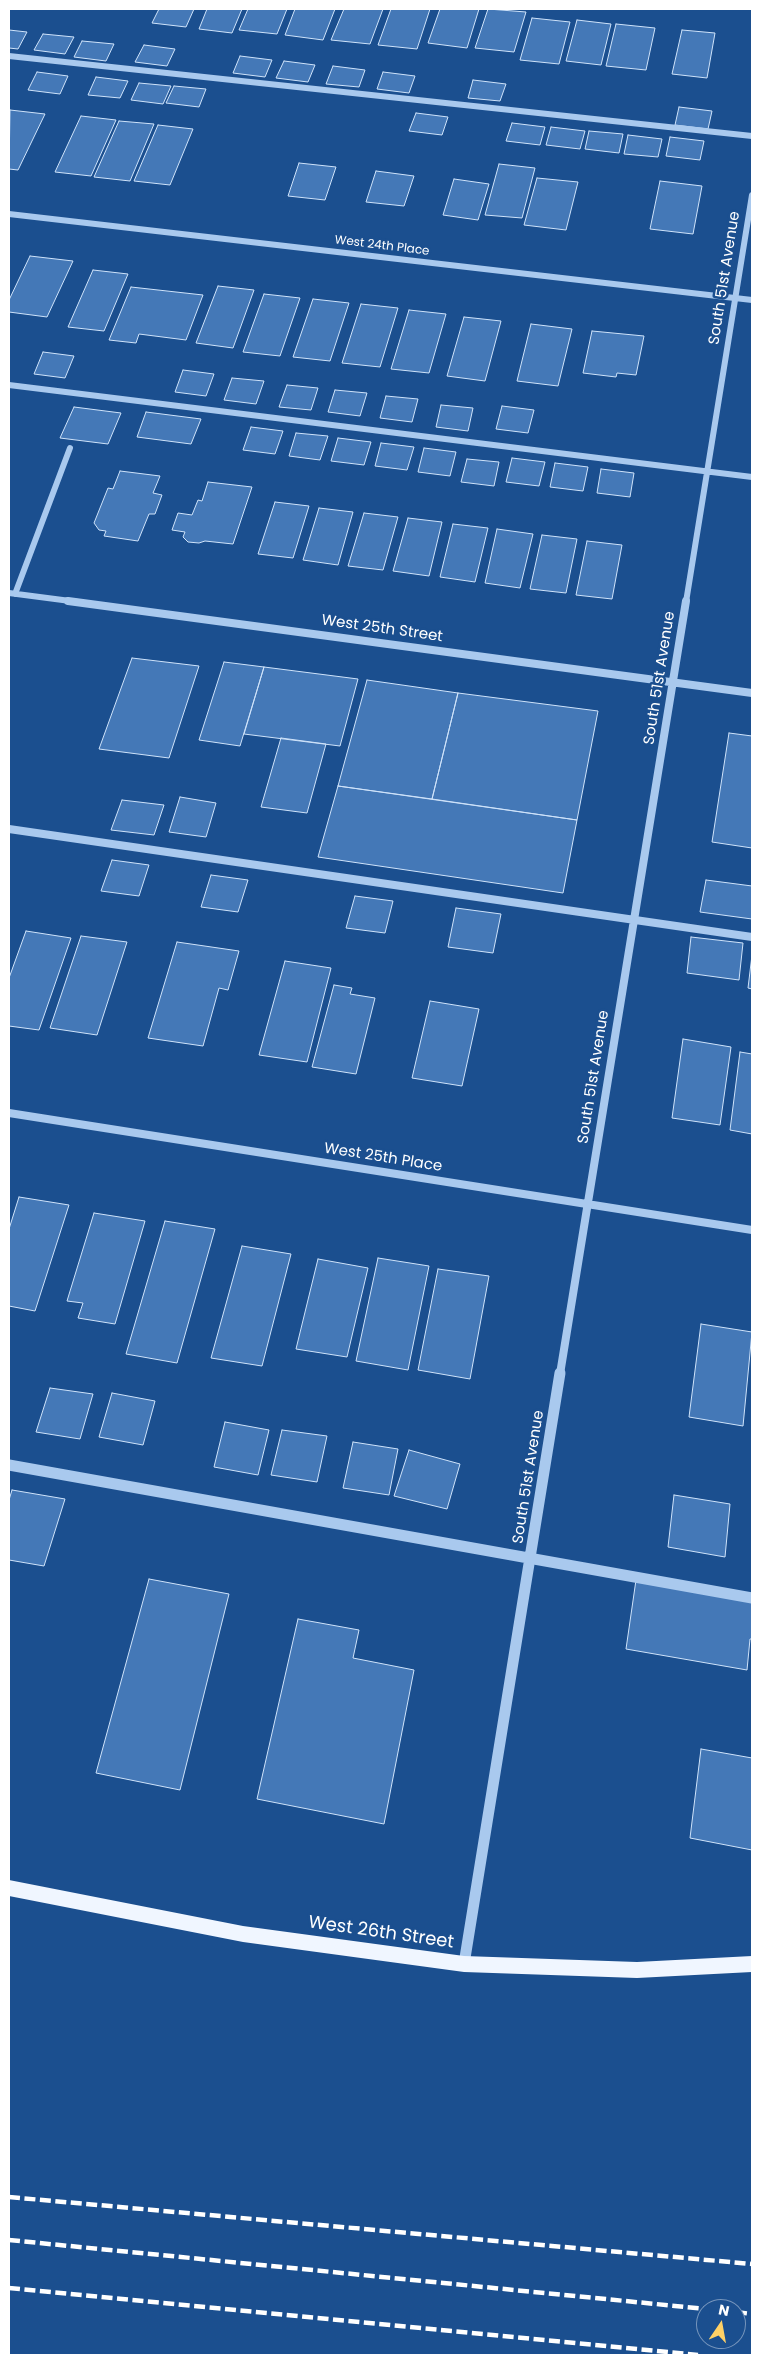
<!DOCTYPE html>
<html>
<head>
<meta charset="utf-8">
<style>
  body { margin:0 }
  #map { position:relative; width:761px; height:2364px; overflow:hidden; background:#1b4f8f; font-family:Poppins,sans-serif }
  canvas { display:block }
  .frame { position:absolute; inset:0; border:10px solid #fff; pointer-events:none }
  .north { position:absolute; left:696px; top:2299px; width:50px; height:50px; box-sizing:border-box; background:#1b4f8f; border:1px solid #7695bc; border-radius:50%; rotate:12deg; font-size:14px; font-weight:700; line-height:20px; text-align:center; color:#fff }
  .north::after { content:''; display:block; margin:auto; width:18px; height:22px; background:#ffd166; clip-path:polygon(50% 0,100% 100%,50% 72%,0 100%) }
</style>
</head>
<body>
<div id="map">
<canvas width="761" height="2364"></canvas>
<div class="frame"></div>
<div class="north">N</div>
</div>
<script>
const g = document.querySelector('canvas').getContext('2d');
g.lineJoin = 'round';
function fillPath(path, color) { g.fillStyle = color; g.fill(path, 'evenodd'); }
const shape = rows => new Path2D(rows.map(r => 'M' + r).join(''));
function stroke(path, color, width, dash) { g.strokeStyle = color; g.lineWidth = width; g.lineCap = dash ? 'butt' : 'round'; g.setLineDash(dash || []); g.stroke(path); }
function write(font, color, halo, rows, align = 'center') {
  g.font = font + ' Poppins,sans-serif'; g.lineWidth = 5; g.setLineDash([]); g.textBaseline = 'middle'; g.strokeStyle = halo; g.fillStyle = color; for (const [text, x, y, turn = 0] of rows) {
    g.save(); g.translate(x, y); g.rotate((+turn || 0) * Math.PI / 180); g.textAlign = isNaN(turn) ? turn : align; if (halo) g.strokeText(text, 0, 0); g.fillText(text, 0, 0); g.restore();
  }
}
const building = shape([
  [159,9,194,9,186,27,152,23,159,9],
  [207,9,242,9,232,33,199,29,207,9],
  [248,9,287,9,277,34,239,30,248,9],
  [295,9,335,9,323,40,285,35,295,9],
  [344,9,383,9,370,44,331,40,344,9],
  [391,9,430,9,417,49,378,45,391,9],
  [440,9,479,9,467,48,428,43,440,9],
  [488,9,526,12,514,52,475,48,488,9],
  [532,18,570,22,559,64,520,60,532,18],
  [577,20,611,24,601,65,566,61,577,20],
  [616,24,655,28,646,70,606,66,616,24],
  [9,30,27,32,18,49,9,48,9,30],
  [682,30,715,33,707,78,672,74,682,30],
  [43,34,74,37,65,54,34,50,43,34],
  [82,41,114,44,106,61,74,57,82,41],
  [144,45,175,49,167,66,135,62,144,45],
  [240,56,272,60,265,77,233,73,240,56],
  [284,61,315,65,308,82,276,78,284,61],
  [333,66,365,70,359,87,326,84,333,66],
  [37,72,68,76,60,94,28,90,37,72],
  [383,72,415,76,409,93,377,89,383,72],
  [96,77,128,81,120,98,88,95,96,77],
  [473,80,506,84,500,101,468,98,473,80],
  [139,83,171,86,163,104,131,100,139,83],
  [174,86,206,89,199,107,166,103,174,86],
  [679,107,712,111,708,129,675,125,679,107],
  [10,110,45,114,18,170,9,169,10,110],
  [416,113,448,117,442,135,409,131,416,113],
  [81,116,116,120,91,176,55,172,81,116],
  [119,121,154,124,130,181,94,177,119,121],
  [512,123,545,127,540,145,506,141,512,123],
  [158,125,193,129,170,185,134,181,158,125],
  [551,127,585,131,580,149,546,145,551,127],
  [589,131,623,134,619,153,585,149,589,131],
  [628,135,662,139,658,157,624,154,628,135],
  [670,137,704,141,700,160,666,156,670,137],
  [299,163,336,167,325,200,288,196,299,163],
  [499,164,535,168,522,218,485,215,499,164],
  [376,171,414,176,404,206,366,202,376,171],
  [537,178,578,182,566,230,524,225,537,178],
  [454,179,489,184,478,220,443,215,454,179],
  [660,181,702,186,693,234,650,229,660,181],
  [30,256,73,261,47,317,9,312,9,300,30,256],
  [93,270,128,274,104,331,68,327,93,270],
  [218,286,254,290,233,348,196,343,218,286],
  [131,287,203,295,186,340,139,334,136,343,109,340,131,287],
  [264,294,300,298,280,356,243,352,264,294],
  [313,299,349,303,330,361,293,357,313,299],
  [361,304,398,308,380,367,342,363,361,304],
  [409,310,446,314,429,373,391,369,409,310],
  [464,317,501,321,485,381,447,376,464,317],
  [531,324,572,329,558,386,517,381,531,324],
  [592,331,644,336,636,375,617,373,616,377,583,373,592,331],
  [43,352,74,356,65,378,34,374,43,352],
  [183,370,214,374,206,396,175,392,183,370],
  [232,378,264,381,256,404,224,400,232,378],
  [287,385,318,388,311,410,279,407,287,385],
  [335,390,367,393,360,416,328,412,335,390],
  [386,396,418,399,412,422,380,418,386,396],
  [441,405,473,408,468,431,436,427,441,405],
  [502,406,534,410,528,433,496,429,502,406],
  [74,407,121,413,108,444,60,438,74,407],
  [146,412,201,419,191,444,137,437,146,412],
  [251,427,283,431,275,454,243,450,251,427],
  [296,433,328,436,320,460,289,456,296,433],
  [338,438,371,442,364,465,331,461,338,438],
  [381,443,414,447,407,470,375,466,381,443],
  [424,448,456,452,450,476,418,472,424,448],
  [512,458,545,462,539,486,506,482,512,458],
  [467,459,499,462,494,486,461,482,467,459],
  [555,463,588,467,583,491,550,487,555,463],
  [601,469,634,473,630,497,597,493,601,469],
  [120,471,160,476,153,493,162,495,155,514,149,514,138,541,104,536,106,531,99,530,94,523,108,488,113,489,120,471],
  [208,482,252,487,233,544,205,541,199,543,188,542,183,537,185,532,172,530,178,513,192,515,198,500,202,501,208,482],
  [275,502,309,506,293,558,258,554,275,502],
  [319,508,353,512,338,565,303,560,319,508],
  [364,513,398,517,383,570,348,566,364,513],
  [408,518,442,522,429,576,393,571,408,518],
  [453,524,488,528,475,582,440,577,453,524],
  [497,529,533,534,520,588,485,583,497,529],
  [542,535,577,539,566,593,530,589,542,535],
  [587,541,622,545,612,599,576,595,587,541],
  [132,658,199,666,169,758,99,749,132,658],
  [224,662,264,667,240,746,199,740,224,662],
  [264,667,358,679,340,746,244,734,264,667],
  [367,680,458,693,432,799,338,786,367,680],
  [458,693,598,711,577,820,432,799,458,693],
  [729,733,752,736,752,848,712,842,729,733],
  [281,738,326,744,307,813,261,807,281,738],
  [338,786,577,820,563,893,318,857,338,786],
  [180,797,216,803,206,837,169,832,180,797],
  [122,800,164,805,154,835,111,830,122,800],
  [112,860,149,865,139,896,101,891,112,860],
  [211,875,248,880,238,912,201,907,211,875],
  [706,880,752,886,752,919,700,912,706,880],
  [355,896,393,901,385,933,346,928,355,896],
  [456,908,501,914,493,953,448,947,456,908],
  [26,931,71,938,39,1030,9,1026,9,978,26,931],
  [81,936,127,942,97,1035,50,1028,81,936],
  [691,937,743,943,739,980,687,973,691,937],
  [177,942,239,951,228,990,219,988,203,1046,148,1038,177,942],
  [752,955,752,989,748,988,752,955],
  [285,961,331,968,307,1062,259,1055,285,961],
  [334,985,352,988,350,994,375,998,356,1074,312,1067,334,985],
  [430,1001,479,1009,462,1086,412,1078,430,1001],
  [683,1039,731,1047,720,1125,672,1118,683,1039],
  [740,1052,752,1054,752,1134,730,1130,740,1052],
  [19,1197,69,1205,35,1311,9,1306,9,1229,19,1197],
  [94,1213,145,1221,115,1324,78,1318,83,1303,67,1301,94,1213],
  [165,1221,215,1229,177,1363,126,1354,165,1221],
  [242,1246,291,1254,262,1366,211,1358,242,1246],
  [378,1258,429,1266,408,1370,356,1361,378,1258],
  [318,1259,368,1268,347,1357,296,1349,318,1259],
  [438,1269,489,1276,470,1379,418,1370,438,1269],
  [701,1324,752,1332,743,1426,689,1417,701,1324],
  [50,1388,93,1394,80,1439,36,1432,50,1388],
  [112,1393,155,1401,143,1445,99,1437,112,1393],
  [225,1422,269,1430,258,1475,214,1467,225,1422],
  [282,1430,327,1436,317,1482,271,1475,282,1430],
  [353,1442,398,1449,389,1495,343,1488,353,1442],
  [409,1450,460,1464,447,1509,394,1496,409,1450],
  [12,1490,65,1499,44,1566,9,1560,9,1500,12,1490],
  [674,1495,730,1504,725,1557,668,1547,674,1495],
  [149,1579,229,1594,180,1790,96,1773,149,1579],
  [636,1580,752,1601,752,1639,750,1639,747,1670,626,1649,636,1580],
  [298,1619,359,1630,353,1658,414,1670,384,1824,257,1799,298,1619],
  [701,1749,752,1758,752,1850,690,1838,701,1749]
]);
const minorFar2 = shape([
  [9,56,752,136],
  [9,214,752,300],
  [9,385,752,477],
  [9,593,78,602],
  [15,594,70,448],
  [686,602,752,195]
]);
const minorFar1 = shape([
  [68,601,752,693],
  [9,829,752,937],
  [9,1113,752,1230],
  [560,1374,686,601]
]);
const minor = shape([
  [9,1465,752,1598],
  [464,1964,560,1373]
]);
const major = shape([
  [9,1880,243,1926,464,1956,637,1962,752,1956,752,1972,637,1978,464,1972,243,1942,9,1896,9,1880]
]);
const rail = shape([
  [9,2197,752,2264],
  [9,2240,706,2309],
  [9,2288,698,2355],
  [736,2312,752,2314]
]);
const farStreetnames = [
  ["West 24th Place",382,246,7]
];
const streetNames = [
  ["South 51st Avenue",725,278,-81],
  ["West 25th Street",382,629,8],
  ["South 51st Avenue",660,678,-81],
  ["South 51st Avenue",594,1077,-81],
  ["West 25th Place",383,1158,9],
  ["South 51st Avenue",529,1477,-81]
];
const nearStreetnames = [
  ["West 26th Street",381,1933,8]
];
fillPath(building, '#4478b7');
stroke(building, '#cfe3fa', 1);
stroke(minorFar2, '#a9c9ee', 6);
stroke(minorFar1, '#a9c9ee', 8);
stroke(minor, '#a9c9ee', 11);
fillPath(major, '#f0f6ff');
stroke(rail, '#fff', 4.5, [11, 4.5]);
write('12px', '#fff', '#1b4f8f', farStreetnames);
write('15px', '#fff', '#1b4f8f', streetNames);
write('18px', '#fff', '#1b4f8f', nearStreetnames);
</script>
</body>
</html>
